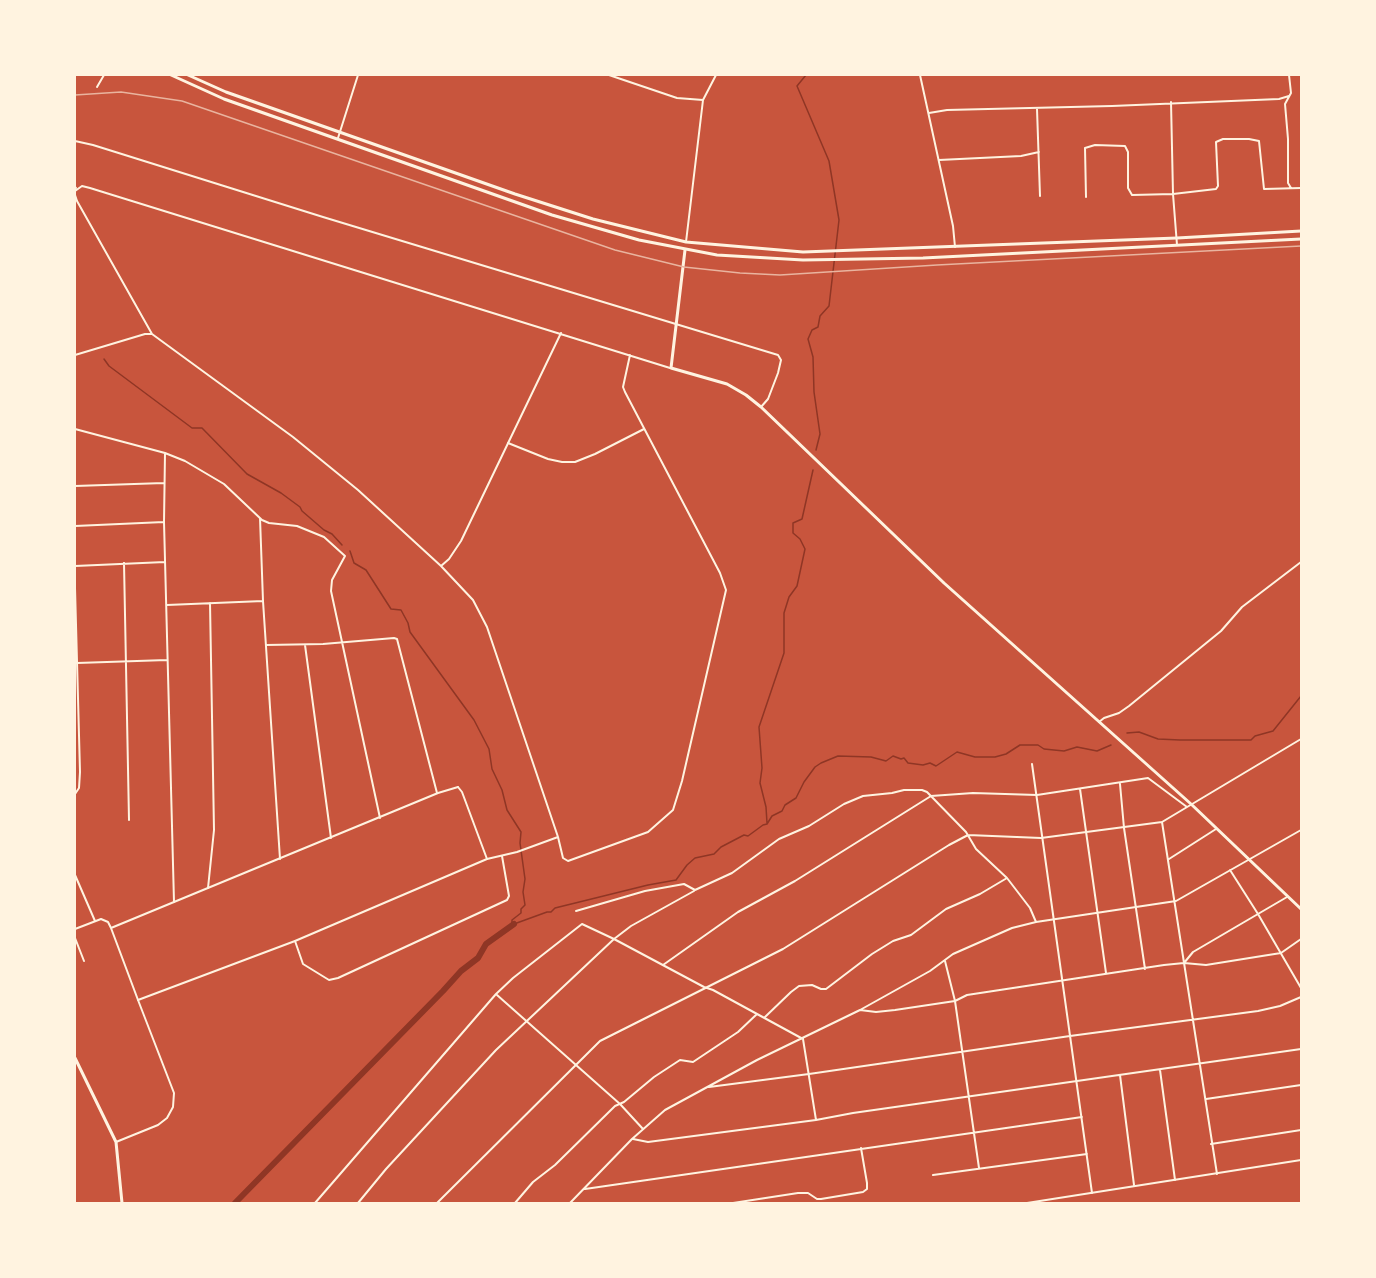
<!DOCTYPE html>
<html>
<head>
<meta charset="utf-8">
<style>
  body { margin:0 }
  #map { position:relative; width:1376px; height:1278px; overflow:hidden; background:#c8553d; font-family:"Source Sans 3",sans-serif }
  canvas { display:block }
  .frame { position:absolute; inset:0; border:76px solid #fff3e0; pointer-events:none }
</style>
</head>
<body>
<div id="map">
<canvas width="1376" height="1278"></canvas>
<div class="frame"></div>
</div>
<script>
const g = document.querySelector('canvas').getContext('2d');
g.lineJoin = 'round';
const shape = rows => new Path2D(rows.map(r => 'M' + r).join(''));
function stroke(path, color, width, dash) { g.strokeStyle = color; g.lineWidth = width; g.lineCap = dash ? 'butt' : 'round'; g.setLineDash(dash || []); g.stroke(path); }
const stream = shape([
  [806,75,797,86,829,161,839,220,829,306,820,316,818,327,812,330,808,339,813,357,814,392,820,434,816,450],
  [104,359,109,366,188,425,192,428,202,428,247,474,281,493,300,507,302,511,324,530,332,534,342,545],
  [350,551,354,563,366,570,391,609,401,610,408,623,410,632,474,720,489,749,492,769,502,790,507,810,521,832,520,843,525,879,523,892,525,905,521,909,521,913,512,920,512,925],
  [1127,733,1139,732,1158,739,1180,740,1251,740,1255,736,1273,731,1301,696],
  [767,823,766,807,760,783,762,768,759,727,784,653,784,613,789,597,797,586,805,549,800,539,793,533,793,523,802,519,813,470],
  [514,924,547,912,551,912,555,908,648,885,676,880,687,865,695,858,714,854,721,847,744,835,748,836,763,825,767,824,772,816,782,811,785,805,796,798,804,782,815,767,821,763,838,756,871,757,886,761,893,756,901,759,904,758,908,763,923,765,930,763,936,766,957,752,975,757,995,757,1006,754,1020,745,1038,745,1044,749,1064,751,1077,747,1097,751,1111,745]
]);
const river = shape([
  [235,1203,443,991,461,971,478,958,486,944,514,924]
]);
const minor = shape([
  [609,75,677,98,703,100],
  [920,75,953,226,955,247],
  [1289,75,1291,93,1285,104,1288,139,1288,183,1291,188],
  [97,87,104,75],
  [1171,102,1173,194,1216,189,1218,186,1216,142,1223,139,1249,139,1259,141,1264,189,1301,188],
  [1037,109,1040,196],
  [929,113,947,110,1112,106,1279,99,1289,96],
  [338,138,358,75],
  [75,141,93,145,323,217,778,355,781,360,778,373,768,399,761,407],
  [939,160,1021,156,1039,152],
  [75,187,76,188],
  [1086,197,1085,148,1095,145,1125,146,1128,152,1128,188,1132,195,1173,194,1177,245],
  [686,242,703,100,716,75],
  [75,429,165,453,185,461,224,484,262,520,269,523,297,526,324,537,345,556,332,580,331,591,380,818],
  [508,443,548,459,562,462,575,462,595,454,644,429],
  [165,453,164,522,174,902],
  [75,486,164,483],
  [260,518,263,601,280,859],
  [75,526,164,522],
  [124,563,129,820],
  [75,566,165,562],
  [167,605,263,601],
  [266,645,323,644,394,638,397,639,437,793],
  [305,645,331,838],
  [77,663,167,660],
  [1099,722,1104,718,1119,713,1129,706,1221,631,1242,607,1301,562],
  [1032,764,1092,1193],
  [1120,784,1124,828,1145,969],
  [458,787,462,792,487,859],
  [1080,789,1106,973],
  [1162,822,1217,1174],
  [1169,859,1216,829],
  [1230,870,1258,914,1301,988],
  [75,875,95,921],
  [208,888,214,830,210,603],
  [576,911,645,891,684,884,695,890,732,873,779,839,809,826,844,804,863,796,892,793,904,790,922,790,927,792,966,832,976,849,1007,878,1030,908,1036,922],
  [75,938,84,961],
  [295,941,303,964,329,980,338,978,507,900,509,896,502,856],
  [945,961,955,1001,979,1168],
  [1184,963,1193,952,1287,897],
  [663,965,738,912,795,881,931,796,973,793,1037,795,1148,778,1187,807],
  [497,995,620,1104,643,1129],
  [860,1010,876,1012,895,1010,955,1001,967,995,1164,965,1184,963,1206,965,1262,956,1281,953,1301,939],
  [765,1017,791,992,799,986,812,985,821,989,826,989,872,954,893,941,911,935,946,909,980,894,1007,878],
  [1160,1070,1175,1180],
  [1120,1075,1134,1185],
  [709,1087,809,1074,1070,1036,1258,1011,1280,1006,1301,997],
  [1206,1099,1301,1085],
  [633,1139,648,1142,816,1120,853,1113,1301,1049],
  [116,1142,158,1125,167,1118,173,1107,174,1093,138,1000],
  [1211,1144,1301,1130],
  [933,1175,1087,1154],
  [585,1189,1082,1117],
  [315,1203,496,994,513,978,582,924,614,939,704,987,713,990,803,1039,816,1120],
  [358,1203,386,1169,496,1050,614,939,631,926,694,891],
  [437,1203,600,1041,783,949,949,845,968,835,1041,838,1162,822,1301,739],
  [515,1203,533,1182,555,1165,615,1106,624,1102,654,1077,680,1060,693,1062,738,1032,757,1014],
  [570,1203,632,1139,665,1110,757,1060,860,1010,930,971,953,954,1012,928,1036,922,1176,901,1301,830],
  [733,1203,798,1193,808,1193,817,1199,821,1199,863,1192,867,1189,867,1183,861,1148]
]);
const tertiary = shape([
  [75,191,82,186,90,188,670,368],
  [75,195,77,201,152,334,293,437,358,490,441,566,473,600,487,627,558,837,563,858,568,861,648,832,673,810,682,781,726,590,720,573,625,392,623,387,630,355],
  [75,355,145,334,152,334],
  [441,566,449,559,461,541,561,333],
  [75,588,80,772,79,788,75,794],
  [111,928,138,1000,295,941,487,859,517,852,558,837],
  [75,929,101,919,108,922,111,928,438,793,458,787],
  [1027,1203,1301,1160]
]);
const secondary = shape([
  [685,250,671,368,727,384,746,395,761,407,944,583,1191,804,1301,909]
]);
const primary = shape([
  [171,75,224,99,552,215,639,240,717,255,803,260,923,258,1301,239],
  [188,75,226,92,515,194,593,219,686,242,803,252,1177,238,1301,231],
  [75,1058,116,1142,122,1203]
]);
const rail = shape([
  [75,95,121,92,182,101,615,250,684,267,740,273,780,275,937,265,1301,246]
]);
stroke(stream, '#8f3625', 1.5);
stroke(river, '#8f3625', 6);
stroke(minor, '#fff3e0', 2);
stroke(tertiary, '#fff3e0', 2);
stroke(secondary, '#fff3e0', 3);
stroke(primary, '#fff3e0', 3);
stroke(rail, '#e9b49f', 1.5);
</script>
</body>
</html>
